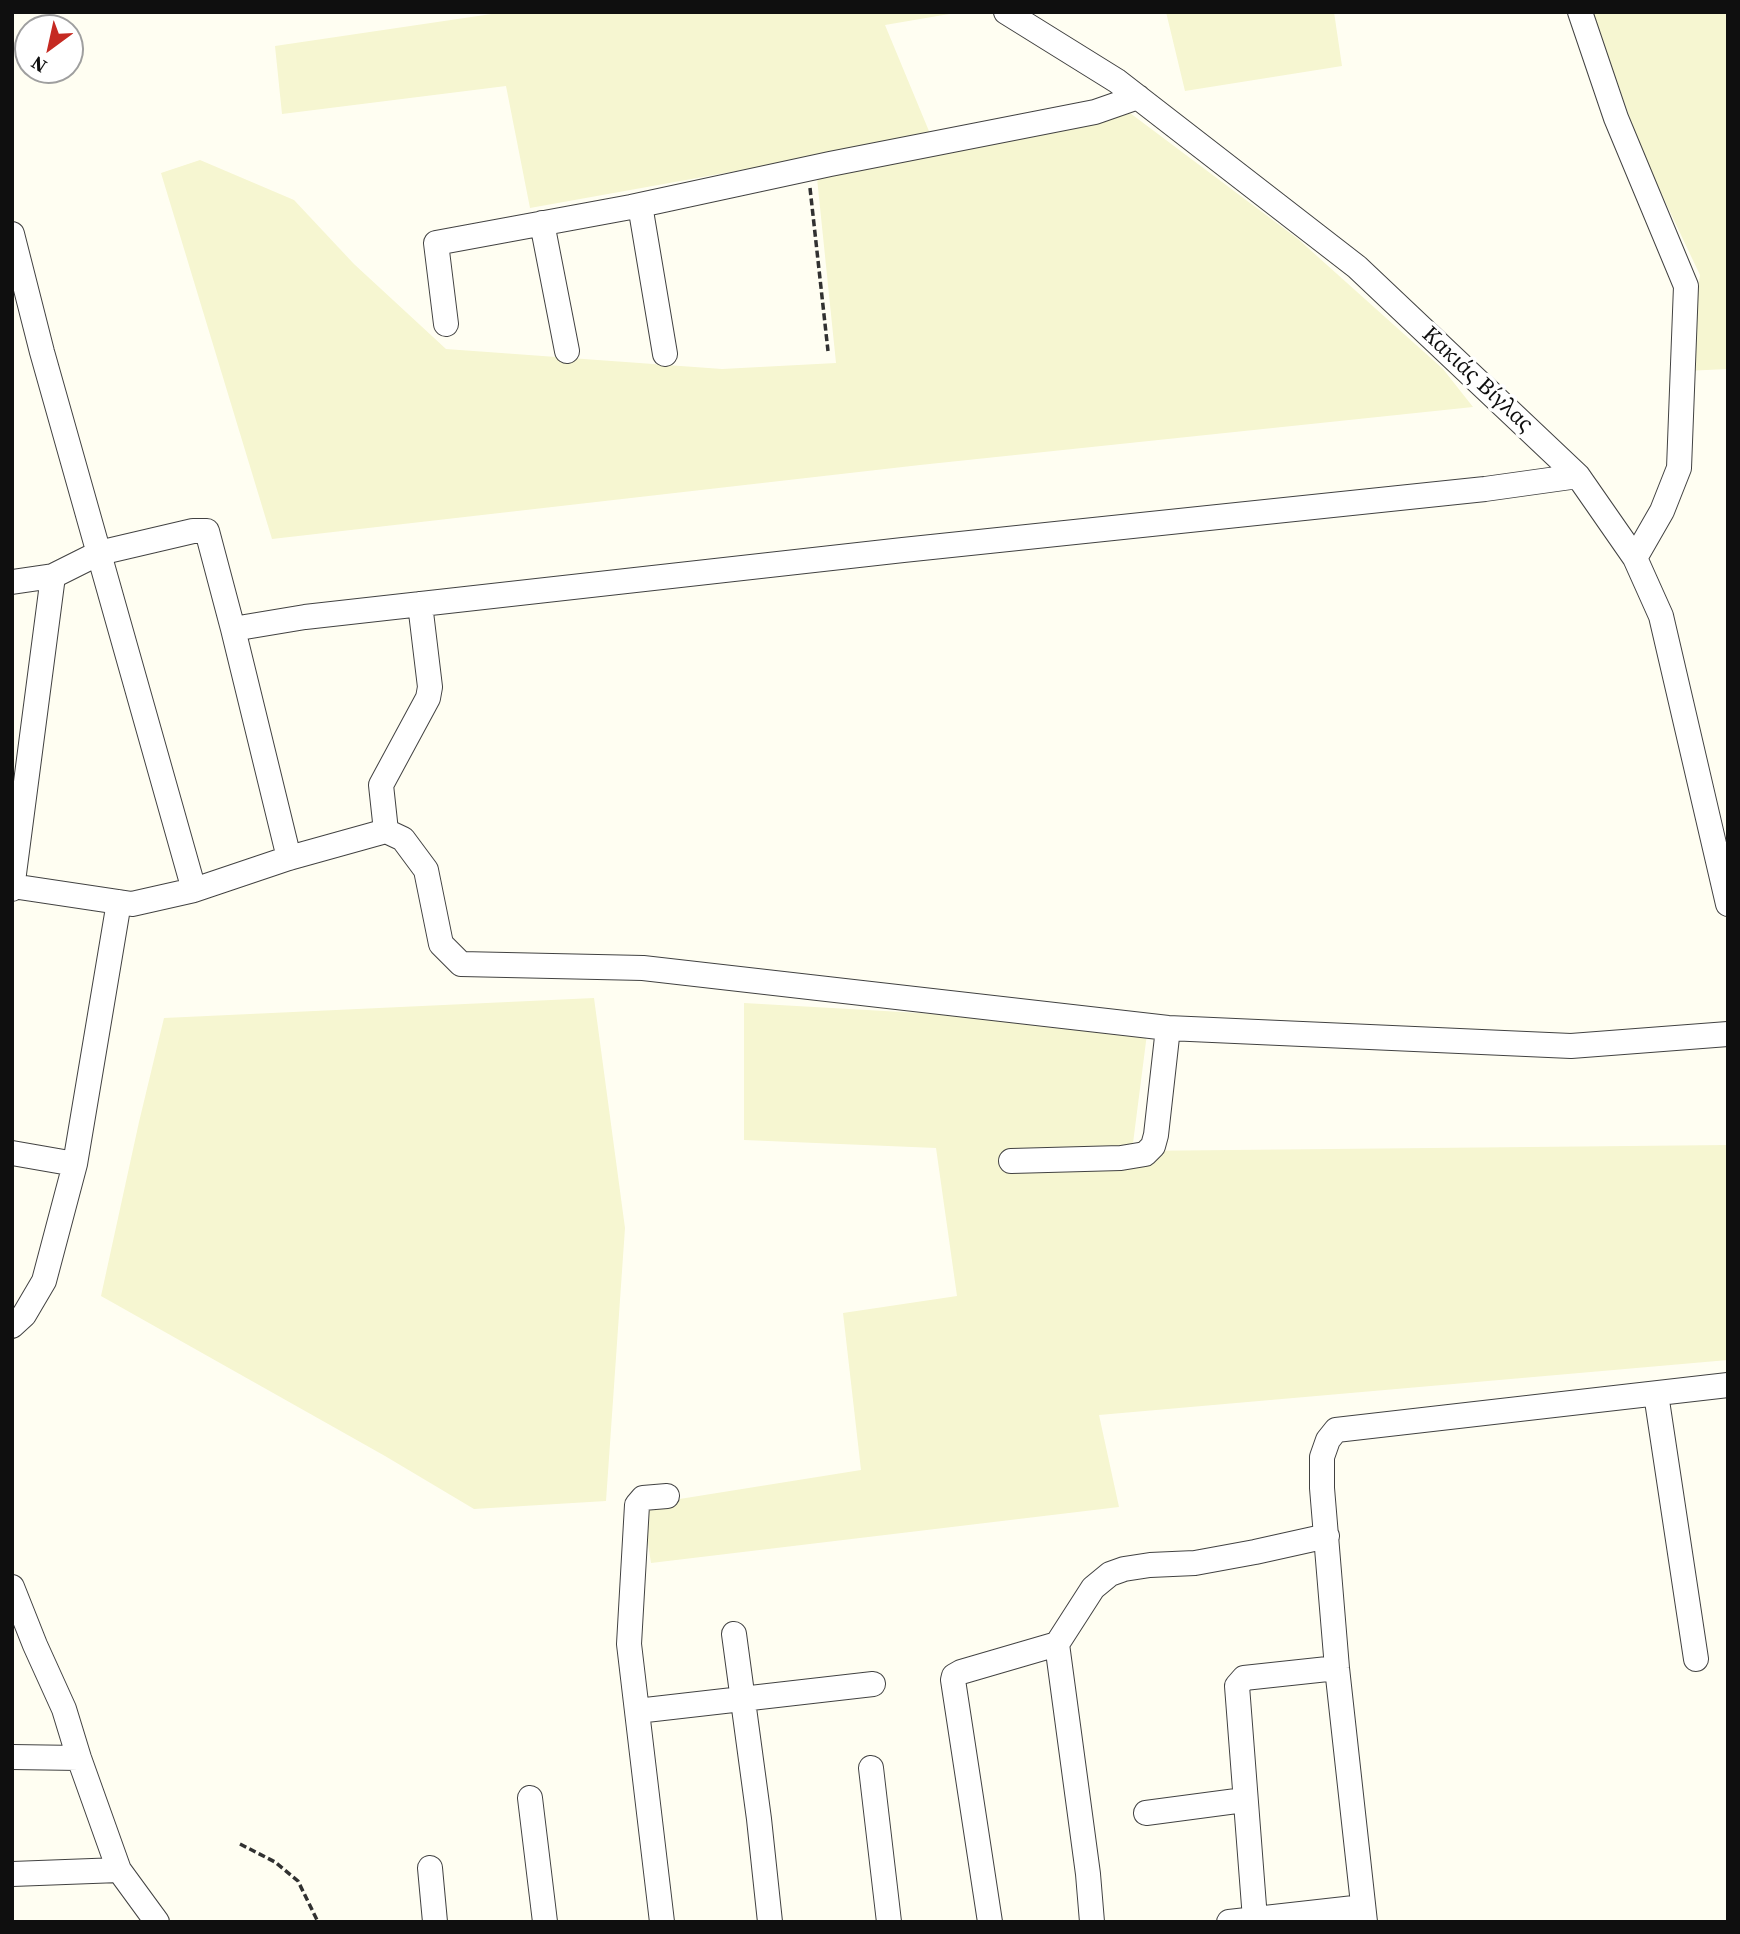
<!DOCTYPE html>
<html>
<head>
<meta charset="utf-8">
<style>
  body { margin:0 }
  #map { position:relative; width:1740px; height:1934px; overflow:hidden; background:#fffef2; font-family:"Source Serif 4",serif }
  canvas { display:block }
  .frame { position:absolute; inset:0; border:14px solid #0f0f0f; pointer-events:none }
  .north { position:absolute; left:14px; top:14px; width:70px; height:70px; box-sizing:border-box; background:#fff; border:2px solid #9f9f9f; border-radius:50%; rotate:213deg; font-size:19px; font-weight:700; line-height:28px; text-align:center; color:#0f0f0f }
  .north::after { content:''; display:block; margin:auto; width:24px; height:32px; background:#c52a22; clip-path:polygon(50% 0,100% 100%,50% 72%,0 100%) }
</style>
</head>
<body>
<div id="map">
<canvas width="1740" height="1934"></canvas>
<div class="frame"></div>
<div class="north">N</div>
</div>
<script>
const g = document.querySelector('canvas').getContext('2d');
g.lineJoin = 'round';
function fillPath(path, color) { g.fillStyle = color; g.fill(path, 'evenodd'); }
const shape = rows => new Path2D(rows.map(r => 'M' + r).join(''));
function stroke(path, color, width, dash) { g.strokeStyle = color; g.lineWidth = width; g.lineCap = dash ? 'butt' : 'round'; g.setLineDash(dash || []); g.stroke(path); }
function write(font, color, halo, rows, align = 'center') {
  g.font = font + ' "Source Serif 4",serif'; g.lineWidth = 7; g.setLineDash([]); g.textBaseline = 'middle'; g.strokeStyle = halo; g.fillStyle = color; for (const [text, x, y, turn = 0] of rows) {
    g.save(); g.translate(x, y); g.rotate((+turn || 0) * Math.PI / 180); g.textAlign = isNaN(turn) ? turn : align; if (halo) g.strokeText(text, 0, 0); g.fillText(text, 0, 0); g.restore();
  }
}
const farmland = shape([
  [505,12,961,12,885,25,931,136,530,208,506,86,282,114,275,46],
  [1166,12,1334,12,1342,66,1185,91],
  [1592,12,1728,12,1728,369,1685,371,1700,275,1644,157],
  [1126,110,1298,239,1443,369,1473,407,920,465,272,539,161,173,200,160,294,200,354,264,446,349,722,369,836,363,817,178],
  [594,998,625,1228,606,1501,474,1509,385,1456,101,1296,139,1122,164,1018],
  [744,1003,1148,1026,1132,1151,1728,1145,1728,1360,1099,1415,1119,1507,651,1563,642,1505,861,1470,843,1313,957,1296,936,1148,744,1140]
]);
const path = shape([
  [810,188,828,351],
  [240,1844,275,1862,298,1881,318,1922]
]);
const minor = shape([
  [1006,12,1117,81,1357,267,1578,476,1635,558,1661,616,1728,904],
  [1580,12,1616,118,1686,286,1679,468,1662,511,1635,558],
  [640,205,665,354],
  [542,223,567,351],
  [12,234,42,352,194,890],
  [446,324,436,243,631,207,830,164,1095,112,1138,97],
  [12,582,53,576,99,553,193,531,207,531,233,629,289,858],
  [233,629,305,617,903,550,1485,489,1578,476],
  [386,831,381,785,428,698,430,687,420,604],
  [12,886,132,904,194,890,289,858,386,831,403,839,426,870,441,944,461,964,643,968,1168,1028,1571,1046,1728,1034],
  [12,889,53,576],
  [12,1153,75,1164],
  [1011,1161,1121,1158,1145,1154,1153,1146,1156,1135,1168,1028],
  [12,1326,24,1315,44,1281,75,1164,119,902],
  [1656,1394,1696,1659],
  [12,1587,35,1645,64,1709,79,1758,119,1870],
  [734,1634,759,1819,770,1922],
  [637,1711,873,1684],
  [12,1757,79,1758],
  [871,1768,889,1922],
  [530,1798,545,1922],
  [1146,1813,1244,1800],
  [430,1868,435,1922],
  [12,1874,119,1870,157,1922],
  [1255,1919,1237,1686,1244,1678,1337,1668],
  [662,1922,629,1644,637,1505,643,1498,667,1496],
  [990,1922,953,1680,954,1676,961,1672,1057,1644],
  [1092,1922,1088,1874,1057,1644,1093,1588,1110,1574,1124,1569,1150,1565,1195,1563,1255,1552,1327,1536],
  [1229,1922,1363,1907],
  [1365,1922,1337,1668,1322,1488,1322,1457,1328,1440,1336,1430,1728,1385]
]);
const streetNames = [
  ["Κακιάς Βίγλας",1477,380,43]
];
fillPath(farmland, '#f6f6d1');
stroke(minor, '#424242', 26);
stroke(path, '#313131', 3.5, [7, 3.5]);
stroke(minor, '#fff', 24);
write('23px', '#0f0f0f', '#fff', streetNames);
</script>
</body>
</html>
